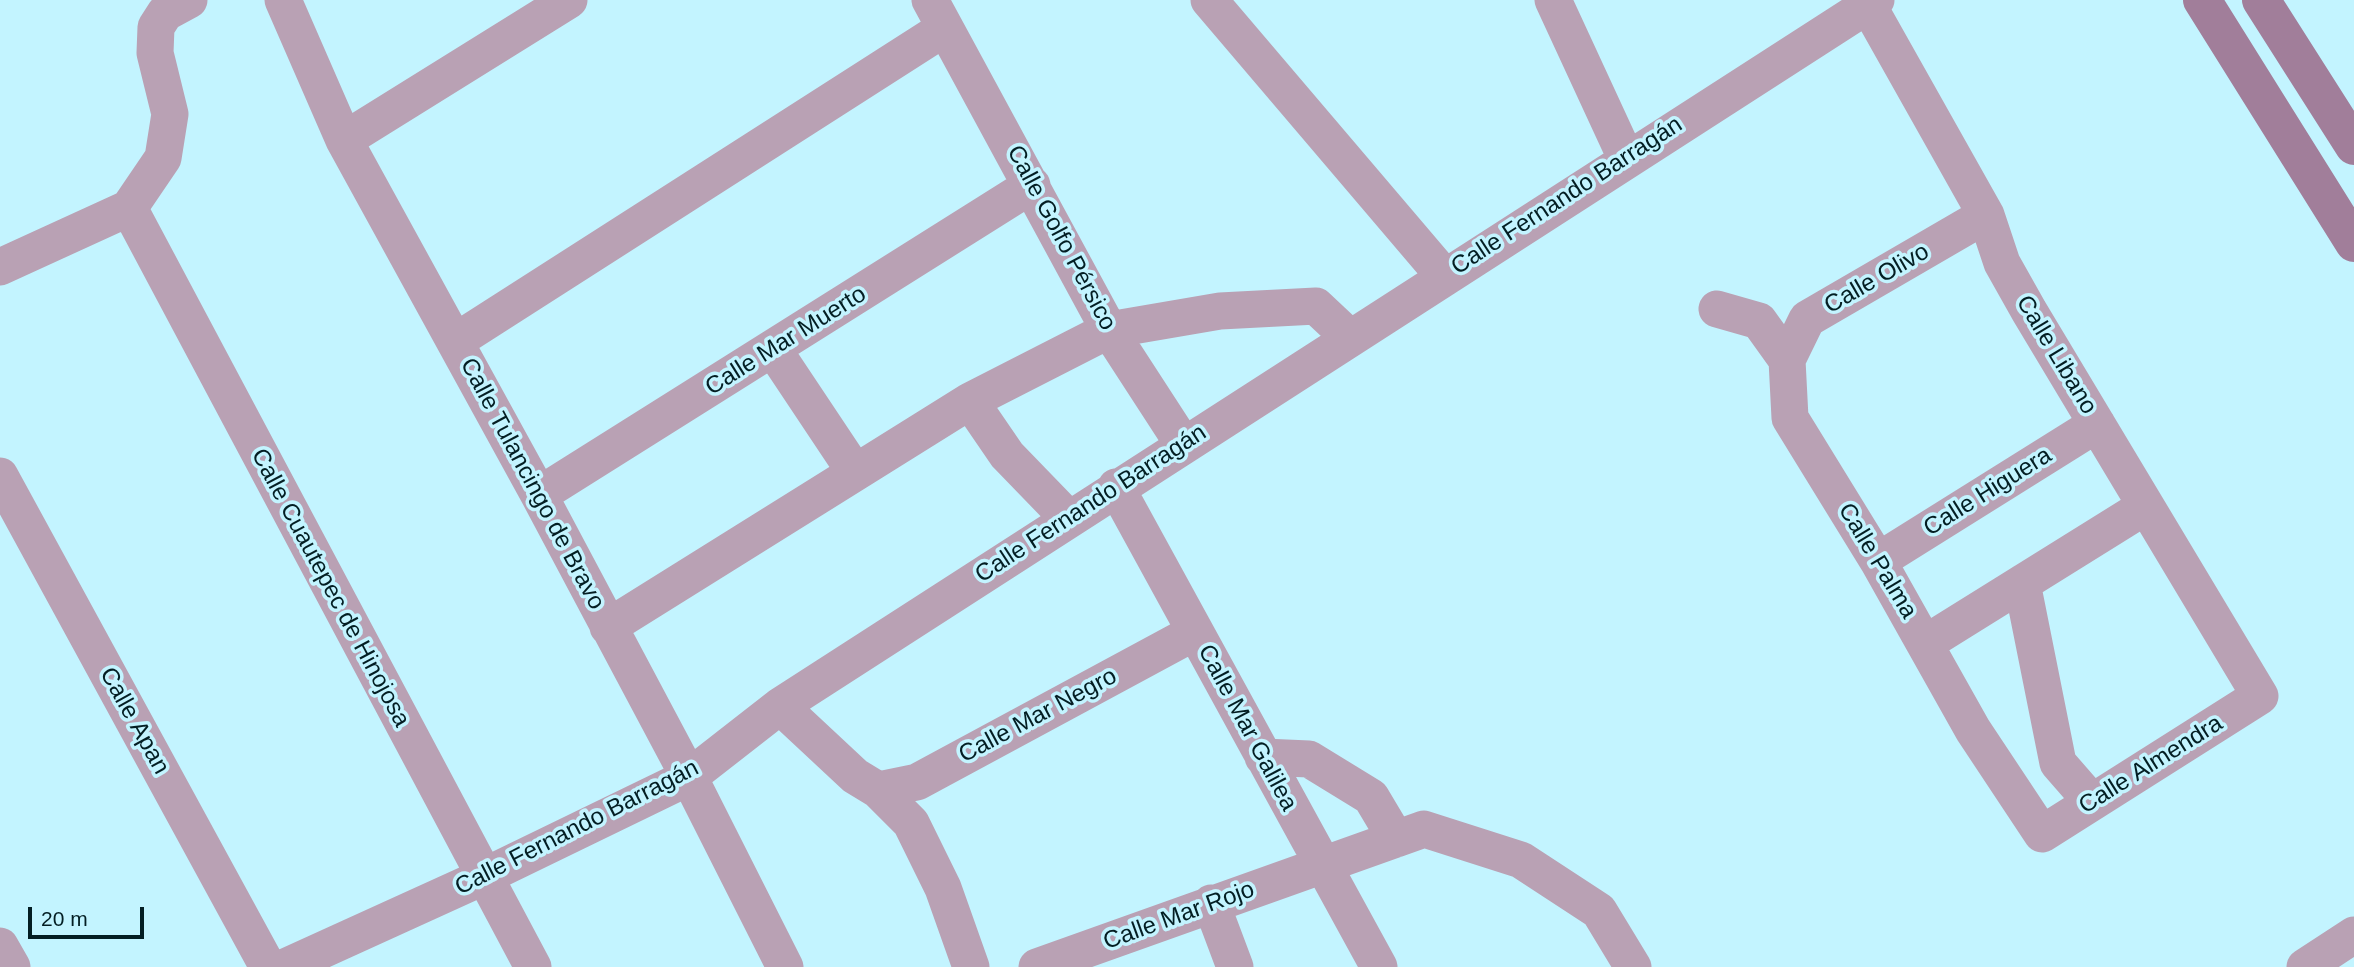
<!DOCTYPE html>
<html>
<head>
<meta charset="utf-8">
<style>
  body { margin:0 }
  #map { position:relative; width:2354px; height:967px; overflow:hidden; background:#c3f4ff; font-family:Helvetica,sans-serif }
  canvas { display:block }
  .scale { position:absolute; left:28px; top:907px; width:116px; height:32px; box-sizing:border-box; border:4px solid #031e23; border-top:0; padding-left:9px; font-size:21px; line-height:24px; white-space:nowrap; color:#031e23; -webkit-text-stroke:5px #c3f4ff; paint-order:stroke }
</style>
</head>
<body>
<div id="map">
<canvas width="2354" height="967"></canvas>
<div class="scale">20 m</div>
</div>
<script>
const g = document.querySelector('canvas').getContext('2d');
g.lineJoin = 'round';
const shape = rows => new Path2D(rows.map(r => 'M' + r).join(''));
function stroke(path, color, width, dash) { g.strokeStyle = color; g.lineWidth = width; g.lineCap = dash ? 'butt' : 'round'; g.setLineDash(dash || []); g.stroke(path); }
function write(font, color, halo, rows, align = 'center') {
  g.font = font + ' Helvetica,sans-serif'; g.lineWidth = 7; g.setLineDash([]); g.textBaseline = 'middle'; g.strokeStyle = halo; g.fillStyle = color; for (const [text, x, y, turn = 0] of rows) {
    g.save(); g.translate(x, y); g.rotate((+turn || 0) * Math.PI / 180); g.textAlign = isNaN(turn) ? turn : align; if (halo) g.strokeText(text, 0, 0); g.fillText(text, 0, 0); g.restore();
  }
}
const minor = shape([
  [283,0,344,140,539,495,689,777,785,967],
  [930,0,1109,330,1183,444],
  [1209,0,1444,276],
  [1553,0,1626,158],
  [344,140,569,0],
  [129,208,533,967],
  [0,267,129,208,163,158,170,114,155,53,156,27,165,13,189,0],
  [1717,309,1759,321,1787,360,1790,418,1878,561,1973,730,2042,834,2260,696,2029,311,2002,263,1986,215,1865,0],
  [456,341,945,28],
  [773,349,855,472],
  [1787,360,1807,319,1986,215],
  [970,401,1007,455,1068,518],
  [0,476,268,967],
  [1116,487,1379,967],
  [539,495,1032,185],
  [1878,561,2097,424],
  [2022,583,2058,763,2092,802],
  [608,627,970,401,1109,330,1220,311,1316,306,1349,337],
  [1926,643,2146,506],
  [780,706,855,776,878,790,911,823,943,888,971,967],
  [1263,757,1309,759,1371,797,1396,839],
  [878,790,917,782,1195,632],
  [1211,903,1235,967],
  [0,946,12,967],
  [285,967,483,877,689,777,780,706,1876,0],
  [1037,967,1424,829,1521,860,1599,911,1633,967],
  [2305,967,2354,935]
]);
const secondary = shape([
  [2202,0,2354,243],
  [2261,0,2354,146]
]);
const streetNames = [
  ["Calle Fernando Barragán",1567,196,-33],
  ["Calle Golfo Pérsico",1061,238,62],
  ["Calle Olivo",1877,279,-30],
  ["Calle Mar Muerto",786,341,-32],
  ["Calle Libano",2056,355,59],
  ["Calle Tulancingo de Bravo",532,484,62],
  ["Calle Higuera",1988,492,-32],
  ["Calle Fernando Barragán",1091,504,-33],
  ["Calle Palma",1877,561,59],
  ["Calle Cuautepec de Hinojosa",330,588,62],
  ["Calle Mar Negro",1038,716,-28],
  ["Calle Apan",134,721,61],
  ["Calle Mar Galilea",1247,728,62],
  ["Calle Almendra",2151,765,-32],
  ["Calle Fernando Barragán",577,828,-27],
  ["Calle Mar Rojo",1179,916,-20]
];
stroke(minor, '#b9a1b4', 37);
stroke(secondary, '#a17e9a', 38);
write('24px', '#031e23', '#c3f4ff', streetNames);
</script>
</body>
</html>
